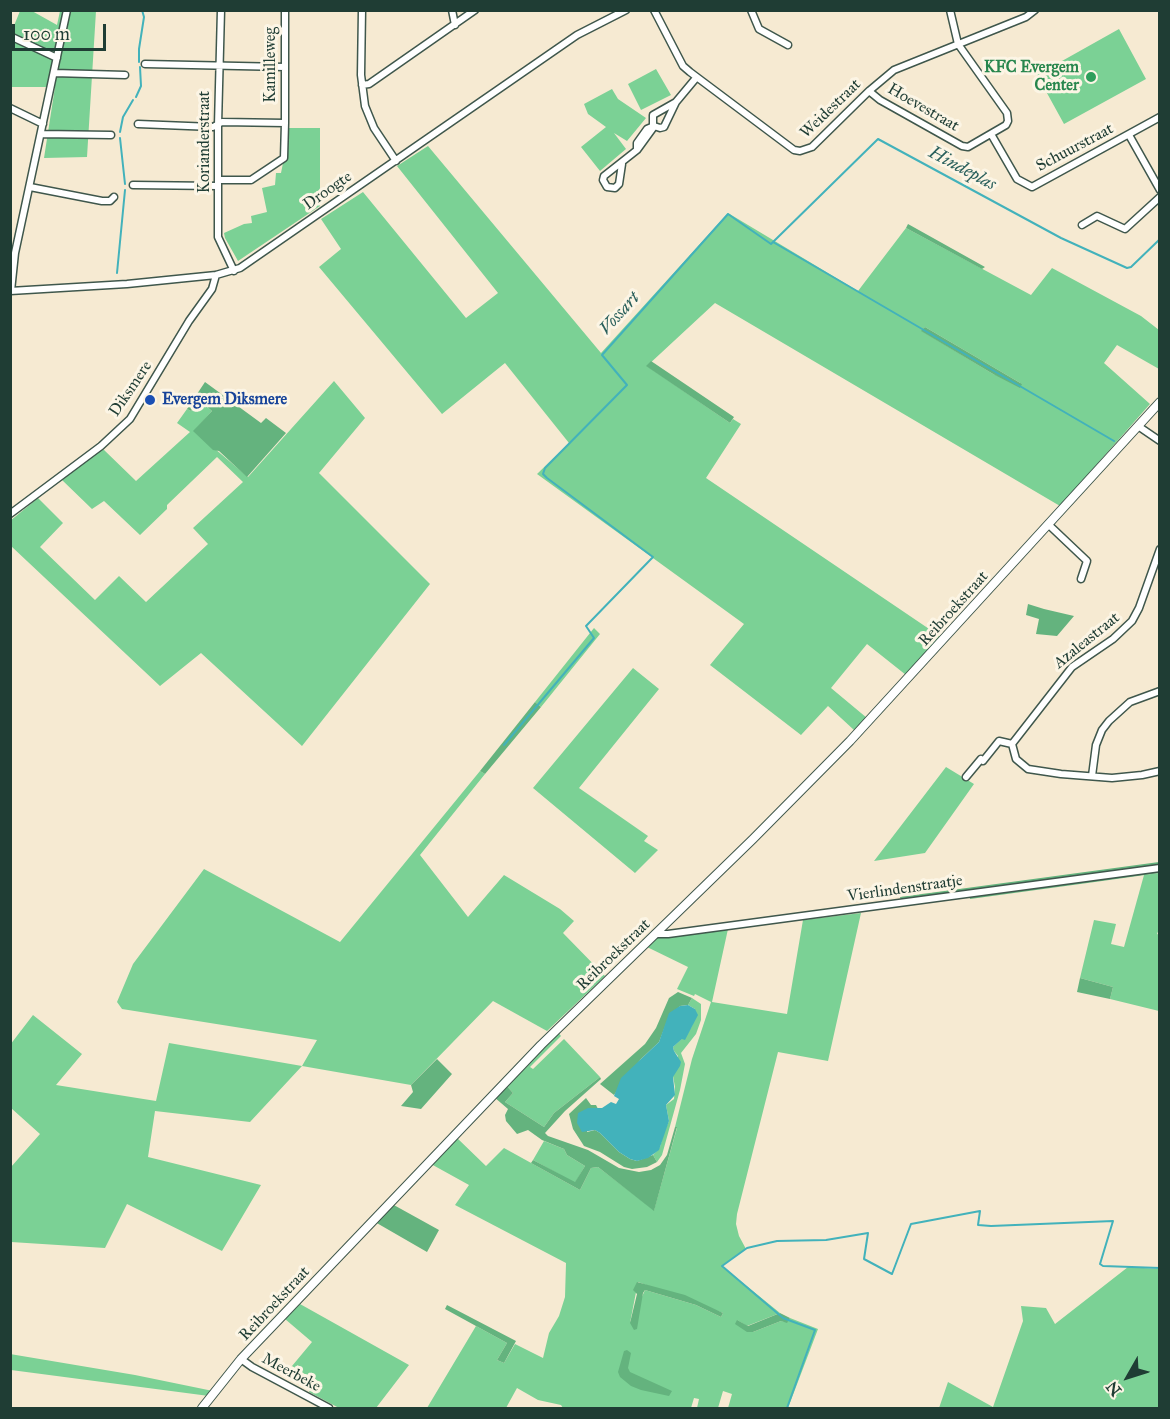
<!DOCTYPE html>
<html>
<head>
<meta charset="utf-8">
<style>
  body { margin:0 }
  #map { position:relative; width:1170px; height:1419px; overflow:hidden; background:#f6ead2; font-family:"IM FELL Great Primer",serif }
  canvas { display:block }
  .frame { position:absolute; inset:0; border:12px solid #1f3d34; pointer-events:none }
  .north { position:absolute; left:1098px; top:1347px; width:60px; height:60px; -webkit-text-stroke:4px #fcf5e5; paint-order:stroke; rotate:231deg; font-size:16px; font-weight:700; line-height:24px; text-align:center; color:#1f3d34 }
  .north::after { content:''; display:block; margin:auto; width:21px; height:27px; background:#1f3d34; clip-path:polygon(50% 0,100% 100%,50% 72%,0 100%) }
  .scale { position:absolute; left:12px; top:24px; width:94px; height:27px; box-sizing:border-box; border:3px solid #1f3d34; border-top:0; padding-left:8px; font-size:18px; line-height:21px; white-space:nowrap; color:#1f3d34; -webkit-text-stroke:4px #fcf5e5; paint-order:stroke }
</style>
</head>
<body>
<div id="map">
<canvas width="1170" height="1419"></canvas>
<div class="frame"></div>
<div class="north">N</div>
<div class="scale">100 m</div>
</div>
<script>
const g = document.querySelector('canvas').getContext('2d');
g.lineJoin = 'round';
function fillPath(path, color) { g.fillStyle = color; g.fill(path, 'evenodd'); }
const shape = rows => new Path2D(rows.map(r => 'M' + r).join(''));
function stroke(path, color, width, dash) { g.strokeStyle = color; g.lineWidth = width; g.lineCap = dash ? 'butt' : 'round'; g.setLineDash(dash || []); g.stroke(path); }
function write(font, color, halo, rows, align = 'center') {
  g.font = font + ' "IM FELL Great Primer",serif'; g.lineWidth = 6; g.setLineDash([]); g.textBaseline = 'middle'; g.strokeStyle = halo; g.fillStyle = color; for (const [text, x, y, turn = 0] of rows) {
    g.save(); g.translate(x, y); g.rotate((+turn || 0) * Math.PI / 180); g.textAlign = isNaN(turn) ? turn : align; if (halo) g.strokeText(text, 0, 0); g.fillText(text, 0, 0); g.restore();
  }
}
const green = shape([
  [20,11,32,11,57,25,60,11,96,11,87,157,44,158,55,87,11,87,11,33],
  [1119,29,1146,79,1064,124,1037,75],
  [656,69,671,95,641,110,628,84],
  [612,89,618,99,646,118,627,141,614,133,626,149,600,171,581,147,606,127,588,114,584,104],
  [288,128,320,128,320,206,238,261,225,238,224,233,244,224,252,223,251,216,267,212,262,188,275,185,276,173,281,173,283,163,287,158],
  [428,146,601,353,728,213,858,291,906,228,1031,295,1052,268,1141,316,1159,330,1159,369,1117,345,1104,363,1150,404,1060,506,715,303,647,366,730,423,733,419,741,424,706,478,941,637,906,675,867,644,831,688,867,718,854,730,828,706,801,735,710,665,744,624,537,474,569,443,505,363,442,414,319,267,341,249,321,219,363,192,466,318,498,293,397,166],
  [925,327,1022,384,993,374,922,331],
  [334,381,365,418,319,473,430,584,302,746,201,653,160,686,11,546,10,521,38,498,63,523,40,547,95,600,119,576,146,602,208,544,193,528,243,482,217,457,167,505,167,509,140,535,104,501,92,509,62,480,102,448,136,481,190,432,177,423,187,409,191,411,200,401,212,411,194,431,248,477],
  [594,628,600,634,541,707,535,702],
  [633,668,659,689,579,788,648,836,644,841,658,850,635,873,533,788],
  [946,767,974,784,925,853,874,861],
  [480,771,485,774,420,855,468,917,504,875,560,909,574,921,563,933,605,976,547,1031,493,1001,411,1085,302,1066,250,1122,155,1111,148,1157,261,1185,222,1251,127,1204,105,1248,11,1242,11,1167,40,1134,11,1108,10,1045,33,1015,82,1054,56,1085,156,1101,169,1043,302,1066,317,1040,122,1009,117,1002,133,964,204,869,340,942],
  [1159,873,1160,927,1157,934,1160,935,1159,1011,1110,999,1113,987,1080,978,1094,920,1116,924,1111,944,1124,947,1144,875],
  [861,913,828,1061,778,1052,737,1214,736,1224,739,1236,746,1249,722,1266,780,1313,747,1326,737,1320,753,1332,781,1321,787,1322,790,1318,818,1329,788,1408,728,1408,732,1394,723,1391,718,1408,697,1408,699,1399,694,1398,691,1408,563,1408,561,1405,538,1400,517,1388,506,1408,427,1408,476,1326,507,1343,497,1360,504,1363,515,1344,543,1358,549,1333,559,1316,565,1297,566,1263,455,1205,469,1185,431,1164,456,1137,486,1166,504,1148,580,1190,591,1168,598,1167,654,1210,677,1128,675,1127,692,1059,711,1002,695,994,694,996,677,989,688,967,647,947,656,938,728,929,712,1002,787,1014,803,920],
  [638,1282,723,1313,721,1317,696,1305,645,1290,630,1323],
  [692,998,701,1004,701,1020,696,1034,681,1053,685,1064,680,1090,662,1155,657,1162,653,1155,660,1147,664,1132,669,1121,666,1105,674,1099,675,1087,673,1076,678,1056,674,1051,673,1047,687,1034,692,1026,695,1009,688,1005],
  [558,1032,561,1036,530,1067,533,1069,564,1039,600,1077,554,1113,544,1127,505,1102,513,1093,506,1085],
  [544,1141,564,1149,567,1155,585,1166,575,1183,533,1160],
  [1128,1267,1159,1269,1159,1408,939,1408,948,1382,993,1407,1023,1321,1021,1306,1046,1308,1055,1324],
  [300,1304,409,1365,376,1408,339,1408,309,1392,316,1381,292,1366,312,1342,285,1319],
  [10,1354,135,1375,213,1391,209,1396,11,1370]
]);
const forest = shape([
  [908,224,985,267,982,269,906,228],
  [925,327,1022,384,1020,388,993,374,921,331],
  [651,361,734,417,730,423,646,366],
  [205,382,261,423,266,418,286,433,247,477,219,451,213,450,193,431,212,411,200,401,191,411,187,409],
  [1028,604,1044,609,1074,616,1057,636,1036,634,1039,619,1026,615],
  [535,702,541,707,485,774,480,771],
  [1159,862,1159,873,1102,881,970,899,968,891,901,901,900,897],
  [1080,978,1113,987,1110,999,1077,992],
  [678,992,692,998,688,1005,680,1006,666,1024,659,1042,641,1059,614,1095,600,1084,645,1044,656,1028,669,998],
  [437,1059,452,1074,421,1109,401,1106,413,1092,411,1085],
  [600,1077,601,1079,565,1111,545,1133,548,1136,588,1150,619,1168,639,1172,651,1170,660,1165,667,1155,675,1127,677,1127,654,1211,598,1167,591,1168,580,1190,531,1163,533,1160,575,1182,585,1166,567,1155,564,1149,542,1140,528,1130,517,1134,506,1121,505,1115,508,1109,494,1097,506,1085,513,1093,505,1102,544,1127,554,1113],
  [586,1098,591,1105,596,1105,598,1109,588,1108,587,1132,595,1130,600,1133,619,1152,630,1159,637,1161,653,1155,657,1162,647,1167,632,1169,624,1167,600,1152,584,1146,573,1129,569,1114],
  [392,1204,439,1230,427,1252,375,1222],
  [637,1282,685,1295,723,1313,721,1317,696,1305,645,1290,643,1293,637,1329,634,1330,630,1323,637,1294,633,1290],
  [447,1305,516,1341,504,1363,497,1360,507,1343,445,1309],
  [780,1313,790,1318,787,1323,781,1321,753,1332,747,1332,735,1324,737,1320,748,1326],
  [627,1350,631,1353,628,1368,630,1372,672,1391,669,1396,641,1390,631,1386,620,1377,618,1372,624,1351]
]);
const water = shape([
  [688,1005,695,1009,698,1015,685,1040,682,1039,673,1047,674,1051,681,1062,680,1066,673,1077,675,1095,666,1105,669,1121,659,1150,648,1158,637,1161,630,1159,619,1152,600,1133,595,1130,582,1132,577,1123,578,1113,588,1108,602,1108,611,1102,616,1104,619,1099,614,1096,621,1078,659,1042,669,1013,680,1006]
]);
const stream = shape([
  [139,62,139,49,144,17,142,10],
  [136,97,141,86,140,67],
  [120,132,123,117,133,100],
  [120,138,125,184],
  [773,242,878,139,1061,238,1127,268,1131,267,1160,239],
  [117,273,125,190],
  [504,745,594,638,586,626,653,557,547,478,543,474,545,468,627,385,602,355,728,214,771,244,773,242,1114,441],
  [787,1408,815,1330,783,1318,722,1266,747,1248,777,1241,826,1240,868,1233,864,1259,892,1274,911,1224,980,1211,978,1225,991,1226,1113,1221,1100,1264,1103,1266,1160,1268]
]);
const minor = shape([
  [221,10,218,125,218,237,234,271],
  [362,10,361,75,365,106,374,128,396,161],
  [452,10,455,25],
  [654,10,683,66,690,72,794,150,800,151,812,147,869,91,894,70,1026,17,1035,10],
  [751,10,759,29,788,45],
  [10,36,57,58],
  [145,64,285,67],
  [54,73,125,75],
  [362,85,369,84,475,10],
  [869,91,880,100,962,146,968,147,1006,125,1008,121,1007,113,958,44,950,10],
  [10,108,43,124],
  [138,124,213,127,222,122,285,123,285,10],
  [41,134,111,135],
  [991,134,1017,179,1032,187,1160,117],
  [1129,135,1160,190],
  [637,149,637,143,647,129,654,126,660,128,664,127,676,102],
  [622,164,619,184,615,188,607,187,603,180,604,176,637,150,653,128,653,115,676,102,696,78],
  [218,180,251,180,284,158,285,123],
  [133,185,218,186],
  [30,187,102,201,110,201,114,197],
  [1082,225,1097,216,1125,229,1160,197],
  [10,291,127,284,216,275,240,268,577,35,626,10],
  [11,291,15,253,67,10],
  [1138,426,1160,441],
  [10,514,101,446,130,419,189,321,212,289,216,275],
  [1049,525,1087,561,1081,579],
  [1160,549,1139,608,1132,621,1113,639,1072,667,1012,744,1016,759,1028,769,1061,774,1112,778,1142,775,1160,771],
  [1092,776,1096,745,1102,730,1109,721,1130,702,1160,691],
  [966,777,981,759,983,761,999,741,1012,744],
  [655,934,668,934,1160,868],
  [241,1359,252,1367,329,1408]
]);
const tertiary = shape([
  [202,1408,241,1359,541,1045,753,839,850,741,1160,402]
]);
const markers = [
  [1091,77,6,"#2e9e5b"],
  [150,400,6,"#1a4fb4"]
];
const streetNames = [
  ["Kamilleweg",271,65,-90],
  ["Hoevestraat",923,108,30],
  ["Weidestraat",831,109,-44],
  ["Korianderstraat",205,142,-90],
  ["Schuurstraat",1075,148,-28],
  ["Droogte",328,191,-35],
  ["Diksmere",131,389,-56],
  ["Reibroekstraat",954,609,-48],
  ["Azaleastraat",1087,641,-39],
  ["Vierlindenstraatje",905,889,-8],
  ["Reibroekstraat",614,955,-44],
  ["Reibroekstraat",275,1304,-47],
  ["Meerbeke",291,1373,28]
];
const leisureNames = [
  ["KFC Evergem",1079,68],
  ["Center",1079,86]
];
const transitNames = [
  ["Evergem Diksmere",162,400]
];
const waterNames = [
  ["Hindeplas",962,169,28],
  ["Vossart",620,314,-48]
];
fillPath(green, '#7bd195');
fillPath(forest, '#64b37e');
fillPath(water, '#42b2bb');
stroke(stream, '#42b2bb', 2);
stroke(minor, '#3f574c', 9);
stroke(tertiary, '#3f574c', 10);
stroke(minor, '#fff', 6);
stroke(tertiary, '#fff', 8);
for (const [x, y, r, color] of markers) { const dot = new Path2D(); dot.arc(x, y, r, 0, 2 * Math.PI); g.fillStyle = color; g.fill(dot); stroke(dot, '#fcf5e5', 2); }
write('16px', '#1f3d34', '#fcf5e5', streetNames);
write('bold 16px', '#27864d', '#fcf5e5', leisureNames, 'right');
write('bold 16px', '#164399', '#fcf5e5', transitNames, 'left');
write('italic 18px', '#2a605c', '#fcf5e5', waterNames);
</script>
</body>
</html>
